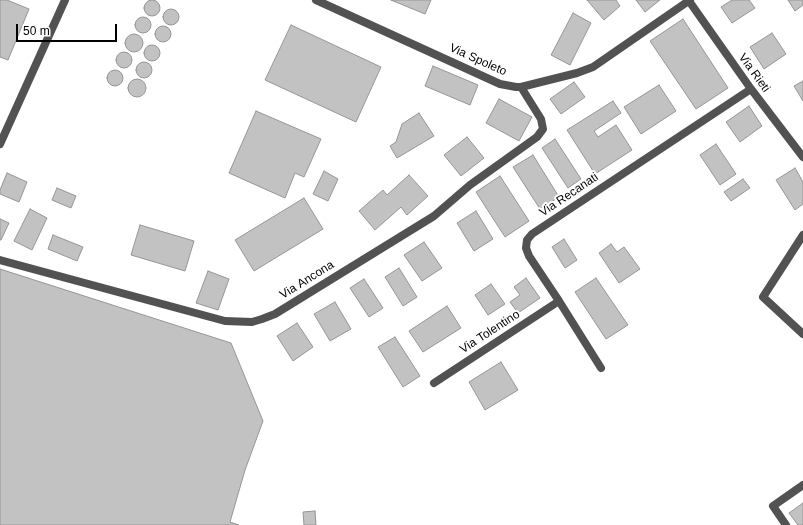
<!DOCTYPE html>
<html>
<head>
<meta charset="utf-8">
<style>
  body { margin:0 }
  #map { position:relative; width:803px; height:525px; overflow:hidden; background:#fff; font-family:Arial,sans-serif }
  canvas { display:block }
  .scale { position:absolute; left:16px; top:24px; width:101px; height:18px; box-sizing:border-box; border:2px solid #000; border-top:0; padding-left:5px; font-size:12px; line-height:14px; white-space:nowrap; color:#000; -webkit-text-stroke:3px #fff; paint-order:stroke }
</style>
</head>
<body>
<div id="map">
<canvas width="803" height="525"></canvas>
<div class="scale">50 m</div>
</div>
<script>
const g = document.querySelector('canvas').getContext('2d');
g.lineJoin = 'round';
function fillPath(path, color) { g.fillStyle = color; g.fill(path, 'evenodd'); }
const shape = rows => new Path2D(rows.map(r => 'M' + r).join(''));
function stroke(path, color, width, dash) { g.strokeStyle = color; g.lineWidth = width; g.lineCap = dash ? 'butt' : 'round'; g.setLineDash(dash || []); g.stroke(path); }
function write(font, color, halo, rows, align = 'center') {
  g.font = font + ' Arial,sans-serif'; g.lineWidth = 4; g.setLineDash([]); g.textBaseline = 'middle'; g.strokeStyle = halo; g.fillStyle = color; for (const [text, x, y, turn = 0] of rows) {
    g.save(); g.translate(x, y); g.rotate((+turn || 0) * Math.PI / 180); g.textAlign = isNaN(turn) ? turn : align; if (halo) g.strokeText(text, 0, 0); g.fillText(text, 0, 0); g.restore();
  }
}
const building = shape([
  '144 8a8 8 0 1 1 16 0a8 8 0 1 1-16 0Z',
  [0,0,7,0,29,9,8,60,0,57,0,0],
  [391,0,431,0,425,14,391,0],
  [587,0,616,0,620,6,604,20,587,0],
  [636,0,660,0,645,12,636,0],
  [732,0,749,0,755,8,732,23,721,7,732,0],
  [788,0,803,0,803,5,795,11,788,0],
  '163 17a8 8 0 1 1 16 0a8 8 0 1 1-16 0Z',
  [573,13,591,23,570,65,551,55,573,13],
  '135 25a8 8 0 1 1 16 0a8 8 0 1 1-16 0Z',
  [683,19,728,88,696,109,650,41,683,19],
  [291,25,381,67,356,122,265,80,291,25],
  '155 34a8 8 0 1 1 16 0a8 8 0 1 1-16 0Z',
  [772,33,786,54,764,69,750,47,772,33],
  '125 43a9 9 0 1 1 18 0a9 9 0 1 1-18 0Z',
  '144 53a8 8 0 1 1 16 0a8 8 0 1 1-16 0Z',
  '116 60a8 8 0 1 1 16 0a8 8 0 1 1-16 0Z',
  '136 70a8 8 0 1 1 16 0a8 8 0 1 1-16 0Z',
  [433,66,478,85,470,105,425,86,433,66],
  '107 78a8 8 0 1 1 16 0a8 8 0 1 1-16 0Z',
  '128 88a9 9 0 1 1 18 0a9 9 0 1 1-18 0Z',
  [803,81,803,101,794,86,803,81],
  [574,82,585,97,561,114,550,99,574,82],
  [659,85,676,111,641,134,624,107,659,85],
  [499,99,532,117,519,141,486,123,499,99],
  [613,101,621,113,594,131,598,137,616,125,632,150,595,174,567,130,613,101],
  [749,106,762,126,740,142,726,122,749,106],
  [256,111,321,139,304,177,295,173,285,198,229,173,256,111],
  [419,113,434,136,397,158,390,146,396,142,402,124,419,113],
  [467,137,484,158,461,176,444,155,467,137],
  [555,139,581,179,568,188,542,148,555,139],
  [716,144,736,174,720,185,700,155,716,144],
  [533,155,559,197,540,209,513,167,533,155],
  [795,168,803,182,803,204,795,210,776,180,795,168],
  [324,171,338,179,328,201,313,194,324,171],
  [7,173,27,182,19,202,0,194,0,190,7,173],
  [409,175,428,196,407,215,401,207,375,230,359,211,383,190,387,195,409,175],
  [500,176,529,221,505,237,476,192,500,176],
  [743,179,750,188,731,201,724,192,743,179],
  [57,188,76,196,71,208,52,200,57,188],
  [304,198,323,229,254,271,235,240,304,198],
  [30,209,47,218,32,250,14,241,30,209],
  [476,211,493,239,474,251,457,223,476,211],
  [0,219,9,223,1,240,0,240,0,219],
  [140,225,194,241,185,271,131,255,140,225],
  [53,235,83,247,77,261,48,249,53,235],
  [564,239,577,260,565,268,552,247,564,239],
  [424,242,442,268,422,281,404,255,424,242],
  [611,244,617,252,624,247,640,269,619,283,599,253,611,244],
  [399,268,417,297,403,306,385,277,399,268],
  [0,269,231,343,263,421,245,470,230,522,239,525,0,525,0,269],
  [208,271,229,279,218,310,196,303,208,271],
  [526,278,540,298,518,313,510,302,520,295,514,287,526,278],
  [596,278,628,325,606,339,575,292,596,278],
  [364,279,383,308,369,317,350,288,364,279],
  [491,284,505,304,488,315,475,295,491,284],
  [335,302,351,329,330,341,314,314,335,302],
  [447,306,461,328,423,352,409,331,447,306],
  [297,323,313,347,293,361,277,336,297,323],
  [395,337,420,376,403,387,378,347,395,337],
  [501,362,518,390,485,410,469,382,501,362],
  [803,503,803,525,798,525,789,513,803,503],
  [315,511,316,525,304,525,303,512,315,511]
]);
const minor = shape([
  [316,0,500,84,516,87,521,87,577,73,593,67,690,0],
  [689,1,751,89,803,157],
  [803,235,763,297,803,334],
  [0,260,225,321,252,322,262,319,275,314,434,216,470,185,537,137,543,129,541,119,521,87],
  [601,368,559,301,529,256,526,248,527,240,532,234,751,89],
  [434,383,559,301],
  [786,525,773,506,803,485]
]);
const tertiary = shape([
  [0,144,65,0]
]);
const streetNames = [
  ["Via Spoleto",478,60,24],
  ["Via Rieti",754,73,54],
  ["Via Recanati",569,195,-34],
  ["Via Ancona",307,280,-32],
  ["Via Tolentino",490,332,-33]
];
fillPath(building, '#c2c2c2');
stroke(building, '#969696', 1);
stroke(minor, '#525252', 8);
stroke(tertiary, '#525252', 8);
write('12px', '#000', '#fff', streetNames);
</script>
</body>
</html>
